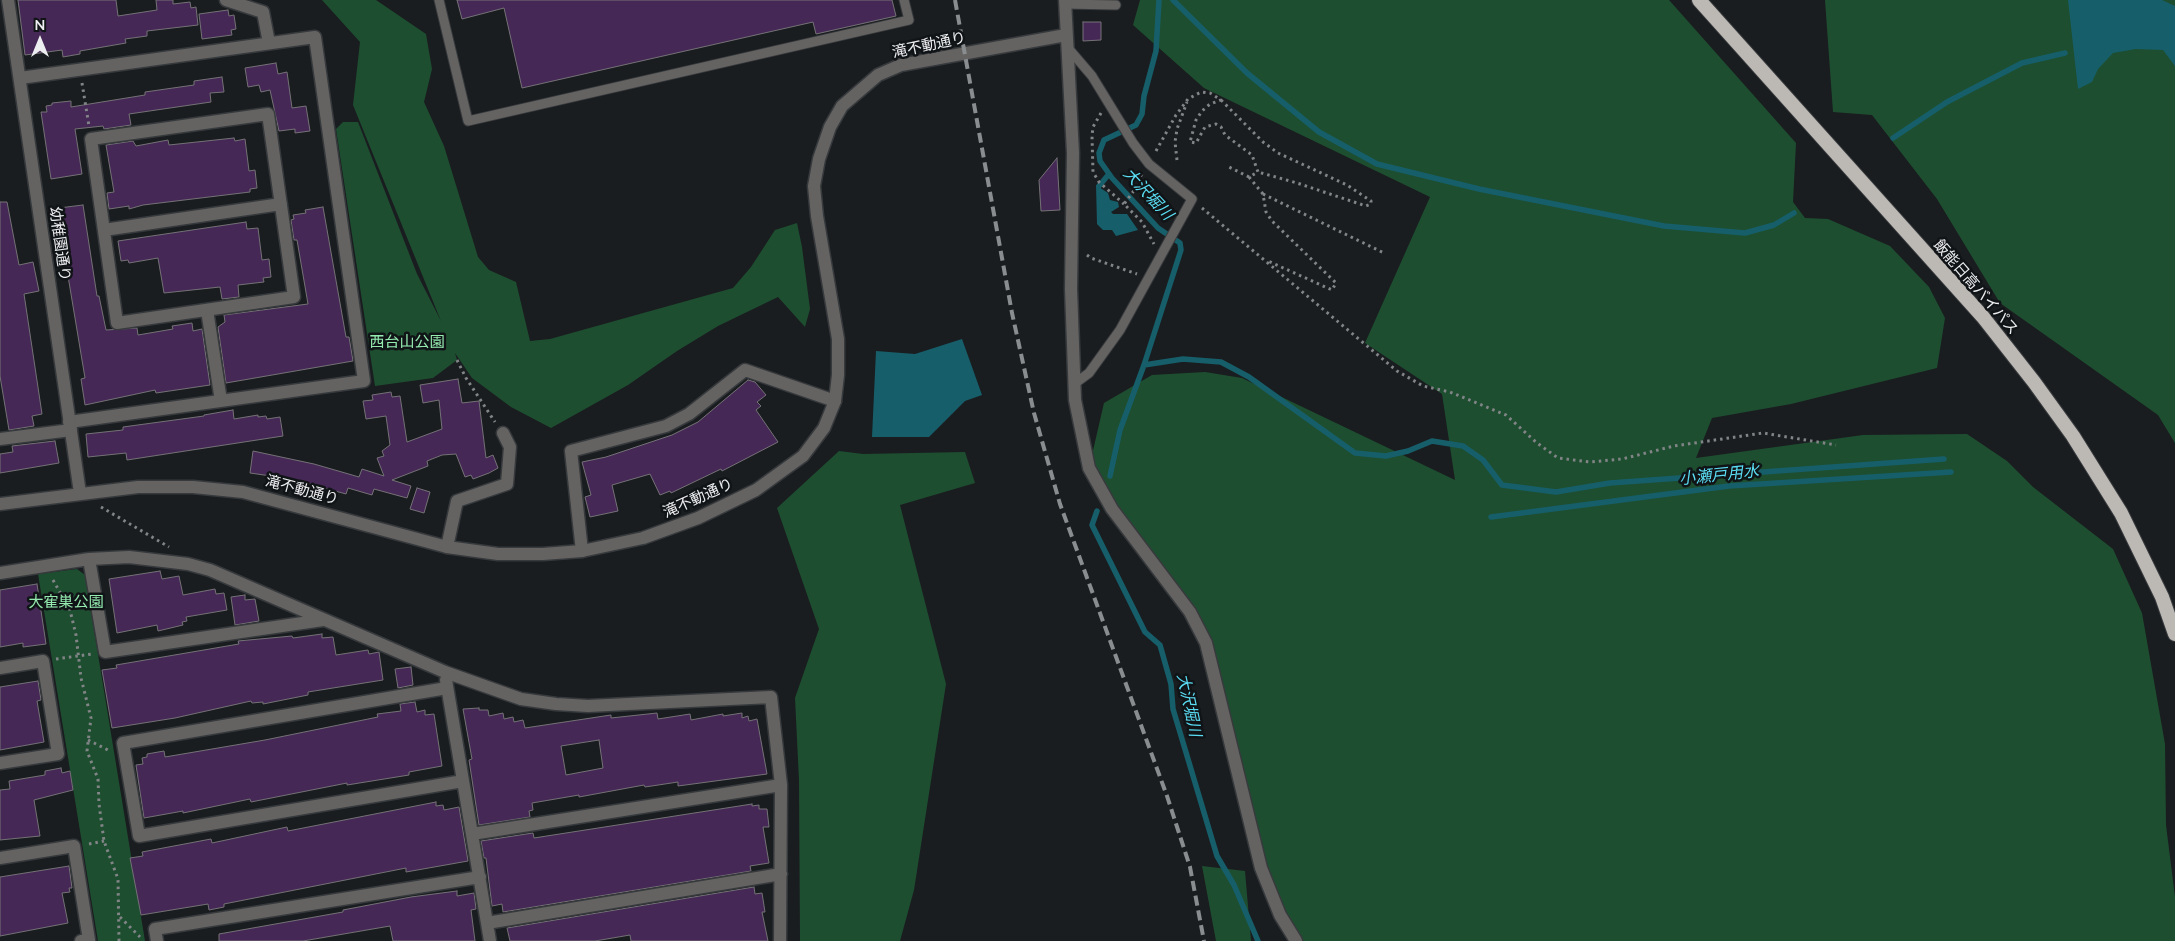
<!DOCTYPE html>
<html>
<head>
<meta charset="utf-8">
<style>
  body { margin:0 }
  #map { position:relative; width:2175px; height:941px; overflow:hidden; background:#1a1d20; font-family:Lato,sans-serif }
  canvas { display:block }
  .north { position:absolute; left:15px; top:15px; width:50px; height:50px; -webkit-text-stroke:4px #111417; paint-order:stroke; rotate:0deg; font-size:14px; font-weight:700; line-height:20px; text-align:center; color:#eceef0 }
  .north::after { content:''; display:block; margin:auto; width:18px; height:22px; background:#eceef0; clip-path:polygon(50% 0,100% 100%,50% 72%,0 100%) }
</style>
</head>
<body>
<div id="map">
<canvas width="2175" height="941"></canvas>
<div class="north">N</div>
</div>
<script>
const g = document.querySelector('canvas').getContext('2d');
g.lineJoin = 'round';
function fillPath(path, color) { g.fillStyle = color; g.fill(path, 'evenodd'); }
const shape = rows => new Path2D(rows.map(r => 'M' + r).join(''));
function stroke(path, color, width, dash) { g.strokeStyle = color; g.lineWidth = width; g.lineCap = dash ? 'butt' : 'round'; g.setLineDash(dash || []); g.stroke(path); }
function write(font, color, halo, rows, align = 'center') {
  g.font = font + ' Lato,"Noto Sans JP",sans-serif'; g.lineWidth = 5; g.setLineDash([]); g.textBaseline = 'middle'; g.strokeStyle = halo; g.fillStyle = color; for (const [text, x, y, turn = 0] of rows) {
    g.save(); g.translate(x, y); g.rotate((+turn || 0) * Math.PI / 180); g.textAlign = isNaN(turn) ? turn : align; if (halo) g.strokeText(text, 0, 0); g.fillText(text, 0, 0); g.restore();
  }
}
const green = shape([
  [322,0,376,0,426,34,432,69,424,102,444,146,478,257,489,270,516,282,530,341,550,339,733,288,751,267,775,230,797,223,802,247,810,309,805,327,778,297,718,326,677,351,628,385,551,428,511,407,472,378,455,353,457,360,433,378,375,386,336,129,343,122,358,122,417,274,441,321,353,105,360,42],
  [1140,0,1669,0,1796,143,1793,202,1805,218,1828,219,1890,246,1929,287,1945,318,1937,368,1791,404,1712,418,1696,458,1863,435,1967,434,2007,461,2033,487,2113,549,2142,613,2165,744,2166,825,2175,897,2175,941,1296,941,1261,868,1206,643,1089,468,1104,403,1152,375,1205,372,1242,378,1455,480,1442,394,1365,343,1430,197,1204,88,1133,25],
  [1825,0,2175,0,2175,443,2158,415,2000,303,1937,199,1872,115,1833,112],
  [839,451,863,454,965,452,975,483,900,505,946,684,914,890,900,941,800,941,799,780,795,698,819,629,777,508],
  [77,569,85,575,145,941,98,941,38,574],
  [1202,866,1245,871,1251,941,1216,941]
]);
const water = shape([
  [2068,0,2162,0,2175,6,2175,66,2163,50,2136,49,2113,53,2098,69,2092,82,2078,89],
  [1096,185,1108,193,1110,200,1118,202,1119,207,1111,212,1113,214,1127,214,1138,230,1116,236,1112,230,1103,230,1097,224],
  [962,339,982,395,965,401,929,437,872,437,876,351,915,354]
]);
const stream = shape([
  [1173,0,1247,73,1319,132,1377,164,1479,189,1664,226,1745,233,1774,225,1794,213],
  [1893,138,1947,102,2022,63,2065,53],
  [1099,186,1109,174],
  [1144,365,1183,359,1221,362,1249,377,1355,453,1386,456,1408,451,1432,441,1463,446,1483,460,1502,485,1556,492,1610,483,1944,459],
  [1110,476,1120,430,1144,365,1181,250,1180,243,1158,228,1112,178,1100,161,1099,153,1104,140,1136,125,1142,114,1144,96,1156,51,1159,0],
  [1097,511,1092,525,1145,632,1160,645,1171,684,1173,709,1217,856,1234,885,1258,941],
  [1491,517,1729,486,1951,472]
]);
const building = shape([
  [18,0,116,0,118,16,157,10,156,0,173,0,173,4,190,2,191,8,196,7,198,25,147,31,147,36,125,39,126,43,80,51,80,54,63,57,62,50,25,55,18,0],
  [457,0,892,0,896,16,816,34,813,22,522,88,504,8,462,19,457,0],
  [228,10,229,16,234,15,236,29,231,30,232,35,202,39,199,14,228,10],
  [1083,22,1101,22,1101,40,1083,41,1083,22],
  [276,63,278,74,287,72,292,108,306,106,310,131,295,133,295,129,279,131,270,90,261,92,259,85,248,87,245,68,276,63],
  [222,77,224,92,210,93,211,102,129,114,131,125,104,129,103,126,75,129,82,174,51,179,41,112,47,112,46,106,52,105,52,103,71,101,71,107,145,95,145,92,194,85,194,81,222,77],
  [234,138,235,141,245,139,249,171,255,170,257,188,250,189,250,192,143,205,129,209,129,206,109,209,107,193,114,192,106,145,133,141,136,146,168,140,169,145,234,138],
  [1057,158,1060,210,1041,211,1039,180,1057,158],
  [0,202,7,202,19,265,33,262,39,291,24,294,42,414,32,416,34,426,9,430,0,376,0,202],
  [83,205,97,296,99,296,106,330,137,328,138,335,173,329,172,326,192,323,193,331,202,329,210,385,156,393,155,390,85,405,81,379,85,378,61,234,54,235,51,209,83,205],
  [323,207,346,337,349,337,353,361,226,383,218,327,225,322,224,315,308,304,297,240,294,240,291,220,294,219,293,215,306,213,305,210,323,207],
  [246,222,247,229,258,228,262,260,269,259,271,277,263,278,264,282,238,285,239,297,222,299,220,287,164,293,158,258,129,263,128,260,121,261,118,241,246,222],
  [458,379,462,403,479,401,486,458,493,455,498,468,489,473,473,479,471,475,465,477,456,454,442,455,427,461,428,466,392,480,411,486,407,498,374,489,372,495,348,488,346,494,278,475,278,477,250,473,253,451,314,464,359,477,362,469,384,476,377,458,384,456,382,451,390,445,386,416,366,419,363,401,373,400,372,395,391,392,392,397,400,396,407,442,442,429,439,400,423,403,420,385,458,379],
  [748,380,755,382,766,395,757,402,761,406,756,410,778,442,722,471,721,469,671,493,670,491,660,495,650,474,612,485,618,511,590,517,585,497,591,495,582,462,606,457,672,435,698,422,748,380],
  [233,410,234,419,258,415,258,417,266,416,267,419,280,417,283,436,127,460,126,453,88,457,86,434,123,430,123,427,204,416,204,415,233,410],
  [55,441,59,463,0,473,0,454,13,452,12,446,55,441],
  [417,488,430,492,424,513,410,509,417,488],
  [160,571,162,579,179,576,183,595,215,589,216,594,224,593,227,610,186,617,187,621,182,622,183,625,158,631,157,625,117,633,109,579,160,571],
  [37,584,46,644,23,647,23,643,0,647,0,590,37,584],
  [245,595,245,600,255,599,259,621,235,625,231,597,245,595],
  [322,634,322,638,333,637,336,655,368,650,369,654,379,652,383,680,308,692,308,695,263,704,263,702,252,703,251,701,175,718,112,728,102,670,117,668,116,665,239,644,238,641,292,636,293,638,322,634],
  [411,667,413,685,398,688,395,669,411,667],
  [38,681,41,700,37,701,44,742,0,750,0,687,38,681],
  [415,702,417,712,425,710,425,715,434,714,442,766,409,772,409,775,347,785,347,783,251,802,250,799,183,813,183,811,144,818,136,765,143,764,142,758,147,757,147,754,164,751,165,757,265,740,378,717,377,714,401,711,400,704,415,702],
  [479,708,479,710,488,710,489,716,503,713,504,719,513,717,514,722,523,720,525,728,611,715,611,718,657,713,658,719,690,714,691,720,723,714,723,716,742,713,742,718,748,716,749,721,757,719,767,774,678,786,678,782,645,787,644,785,579,797,579,795,532,803,533,810,529,811,530,817,479,825,469,760,472,759,463,709,479,708],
  [599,740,603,768,566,775,561,746,599,740],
  [61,768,62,773,70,771,73,790,34,800,40,836,0,840,0,790,10,789,9,781,45,775,45,771,61,768],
  [436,802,436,806,443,805,444,810,459,807,468,861,406,872,406,868,224,904,224,907,209,910,208,904,141,915,130,858,143,856,142,852,211,839,212,843,287,827,288,831,436,802],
  [752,804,752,806,759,805,759,809,767,809,769,827,763,827,769,863,750,866,751,871,503,912,502,904,492,906,486,858,484,858,481,841,533,833,534,838,752,804],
  [69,866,72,888,69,888,70,892,62,893,68,923,0,936,0,877,69,866],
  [754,887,755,894,762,893,765,912,762,912,768,941,631,941,630,935,595,941,510,941,507,928,754,887],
  [457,891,457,896,474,893,476,909,471,910,475,941,393,941,390,926,303,941,219,941,219,934,343,912,343,910,411,897,457,891]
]);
const path = shape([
  [82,83,89,126],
  [1221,100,1263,142,1278,153,1347,185,1371,201,1371,204,1366,206,1297,183,1258,172],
  [1101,113,1093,127,1092,136,1093,172,1099,182,1124,204],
  [1156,151,1176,115,1188,99,1201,92,1210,93,1221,100,1210,104,1202,111,1196,120,1190,142,1196,143,1205,127,1216,124,1221,127,1225,135,1252,155,1258,172,1249,177,1227,166],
  [1177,160,1175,142,1177,129,1187,102],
  [1142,174,1136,183,1136,188,1124,204,1142,222,1154,244],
  [1249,177,1263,194,1266,212,1272,221,1336,283,1332,290,1268,261],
  [1263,194,1384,253],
  [1202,208,1397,371,1423,386,1450,392,1506,415,1537,443,1558,458,1590,462,1622,459,1674,446,1763,433,1836,445],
  [1087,255,1091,258,1137,274],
  [457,360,466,378,495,422],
  [101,507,169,547],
  [53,580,70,610,76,635,81,678,91,718,87,751,98,779,99,804,104,841,118,879,119,941],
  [56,659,92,654],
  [88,740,110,751],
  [89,844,104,841],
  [120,917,140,937]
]);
const service = shape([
  [439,0,468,121,909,20,904,0],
  [1065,4,1116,5],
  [1068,48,1092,76,1133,143,1149,164,1192,199,1120,330,1089,373,1074,384]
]);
const pedestrian = shape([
  [0,439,71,430]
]);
const minor = shape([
  [226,0,263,12,269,43],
  [20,78,315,37,364,381,69,422],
  [268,114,294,297,117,323,91,139,268,114],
  [104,230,281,204],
  [207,310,221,401],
  [447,547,457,501,507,484,510,447,503,433],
  [582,551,571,451,666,426,689,414,745,370,835,401],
  [89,559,105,652,323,620],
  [0,573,89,559,129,557,188,564,210,570,445,672,521,699,556,704,588,706,771,697,781,785,780,941],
  [0,668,43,661,58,754,0,763],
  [446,680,490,941],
  [447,688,123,743,139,836,463,781],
  [472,834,781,785],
  [0,858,74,846,89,940,81,941],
  [487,923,781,874],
  [157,941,155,929,480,877]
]);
const tertiary = shape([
  [8,0,80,493],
  [1065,0,1073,153,1071,289,1075,400,1089,468,1112,509,1190,612,1206,643,1261,868,1280,915,1296,941],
  [0,504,138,487,193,487,243,492,447,547,498,554,543,554,582,551,643,538,698,518,756,490,803,456,824,428,835,401,838,375,838,339,817,216,814,186,819,159,830,127,842,106,878,75,901,65,1066,35]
]);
const trunk = shape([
  [1699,0,1983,317,2034,382,2073,436,2121,513,2162,597,2175,634]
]);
const rail = shape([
  [955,0,1012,313,1034,413,1060,504,1167,796,1190,867,1204,941]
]);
const streetNames = [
  ["滝不動通り",929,45,-12],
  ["幼稚園通り",60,244,82],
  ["飯能日高バイパス",1976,287,49],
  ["滝不動通り",302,490,15],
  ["滝不動通り",698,498,-24]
];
const parkNames = [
  ["西台山公園",407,342],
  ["大寉巣公園",66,602]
];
const waterNames = [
  ["大沢堀川",1148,194,47],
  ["小瀬戸用水",1719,475,-6],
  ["大沢堀川",1189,705,78]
];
fillPath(green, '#1e4e30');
fillPath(water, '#165f6a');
stroke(stream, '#165f6a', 5.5);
fillPath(building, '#462857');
stroke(building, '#747276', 1);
stroke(service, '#373a3d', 11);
stroke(pedestrian, '#373a3d', 15);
stroke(minor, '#373a3d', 15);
stroke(tertiary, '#373a3d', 15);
stroke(trunk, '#373a3d', 16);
stroke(path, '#828587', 3, [2.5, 4]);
stroke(service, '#646361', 9);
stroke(pedestrian, '#646361', 12);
stroke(minor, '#646361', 12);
stroke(tertiary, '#646361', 12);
stroke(trunk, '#bcb8b4', 14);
stroke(rail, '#8a8d8f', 4, [10, 5]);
write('15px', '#eceef0', '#111417', streetNames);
write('15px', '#94eaaf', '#111417', parkNames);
write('italic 16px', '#5addf3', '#111417', waterNames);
</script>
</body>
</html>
